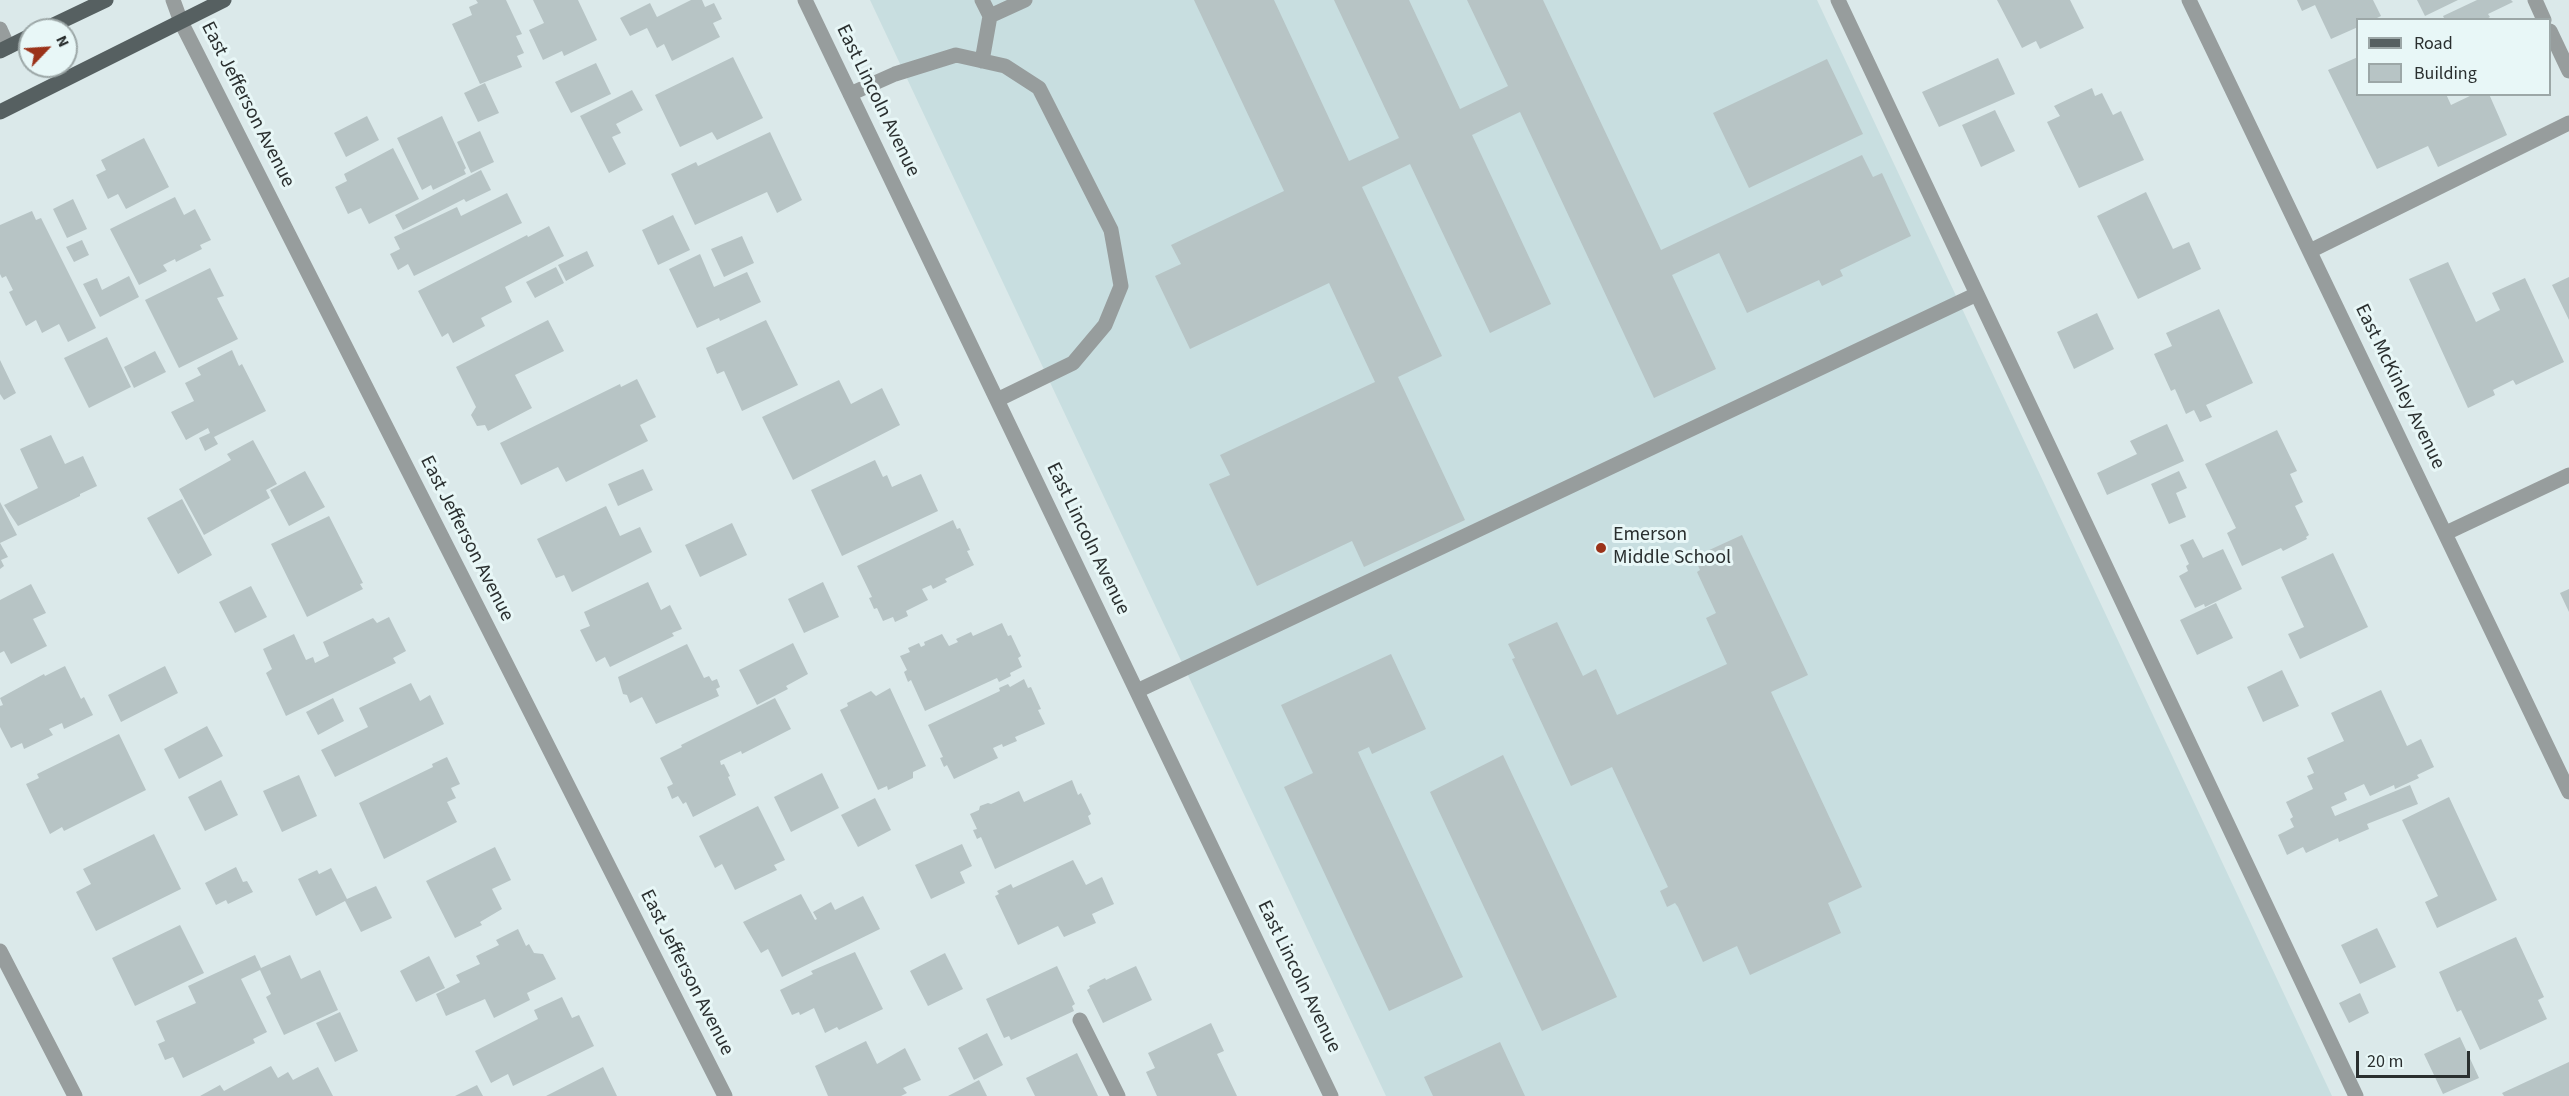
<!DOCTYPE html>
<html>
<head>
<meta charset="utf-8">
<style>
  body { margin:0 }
  #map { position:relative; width:2569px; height:1096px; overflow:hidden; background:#dbe9ea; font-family:"Source Sans 3",sans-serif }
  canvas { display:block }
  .legend { position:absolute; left:2356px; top:18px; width:195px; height:78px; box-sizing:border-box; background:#e8f7f7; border:2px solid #9ca7a7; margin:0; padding:8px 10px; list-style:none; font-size:18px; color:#2a2f2f }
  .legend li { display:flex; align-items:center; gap:12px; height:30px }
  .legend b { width:30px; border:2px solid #9ca7a7 }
  .north { position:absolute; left:18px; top:18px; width:60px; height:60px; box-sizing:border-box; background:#e8f7f7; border:2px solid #9ca7a7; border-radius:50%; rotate:65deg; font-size:16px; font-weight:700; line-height:24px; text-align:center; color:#2a2f2f }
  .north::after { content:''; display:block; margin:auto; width:21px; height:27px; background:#9b3219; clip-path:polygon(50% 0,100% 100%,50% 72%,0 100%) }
  .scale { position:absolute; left:2356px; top:1051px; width:114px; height:27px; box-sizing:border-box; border:3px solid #2a2f2f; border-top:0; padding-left:8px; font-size:18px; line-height:21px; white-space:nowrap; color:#2a2f2f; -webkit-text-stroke:4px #e8f7f7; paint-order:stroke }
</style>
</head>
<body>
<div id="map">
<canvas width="2569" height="1096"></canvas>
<ul class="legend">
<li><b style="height:8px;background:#566061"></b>Road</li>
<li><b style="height:16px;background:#b7c4c5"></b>Building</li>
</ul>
<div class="north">N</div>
<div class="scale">20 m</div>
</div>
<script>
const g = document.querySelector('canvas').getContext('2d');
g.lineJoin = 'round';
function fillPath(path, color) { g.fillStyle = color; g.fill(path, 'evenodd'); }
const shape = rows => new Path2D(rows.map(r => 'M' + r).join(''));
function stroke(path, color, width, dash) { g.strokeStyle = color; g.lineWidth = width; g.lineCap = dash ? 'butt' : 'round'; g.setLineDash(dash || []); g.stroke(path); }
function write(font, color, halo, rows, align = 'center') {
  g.font = font + ' "Source Sans 3",sans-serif'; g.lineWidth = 6; g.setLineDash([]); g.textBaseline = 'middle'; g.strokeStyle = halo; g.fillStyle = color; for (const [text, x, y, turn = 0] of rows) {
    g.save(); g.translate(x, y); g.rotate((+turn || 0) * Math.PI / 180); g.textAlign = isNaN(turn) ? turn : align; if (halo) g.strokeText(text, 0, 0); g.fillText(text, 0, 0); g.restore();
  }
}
const built = shape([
  [870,0,1817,0,2332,1096,1386,1096]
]);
const building = shape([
  [476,0,506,0,522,34,516,36,524,53,517,56,522,67,480,84,452,24,472,15,469,7,478,3],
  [533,0,578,0,597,40,564,56,562,51,543,60,529,30,544,23],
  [691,0,702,0,705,7,714,3,722,19,713,23,720,37,672,61,664,44,657,48,647,28,630,36,620,18,650,3,657,17],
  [1194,0,1274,0,1349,161,1399,138,1334,0,1409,0,1460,109,1508,86,1467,0,1543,0,1661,250,1862,155,1873,177,1882,173,1911,236,1840,270,1843,276,1822,286,1819,280,1747,313,1719,253,1672,275,1716,369,1654,398,1520,112,1472,135,1551,304,1490,333,1410,164,1362,187,1442,356,1398,377,1465,520,1364,567,1352,541,1257,586,1209,484,1230,475,1220,455,1375,382,1329,283,1190,349,1155,276,1181,264,1171,245,1284,191],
  [1997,0,2070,0,2084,28,2040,49,2036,41,2022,48],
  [2297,0,2373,0,2381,16,2373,20,2358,20,2358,27,2331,39,2315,5,2302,11],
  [2417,0,2458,0,2425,16],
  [2477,0,2511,0,2513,2,2488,14,2490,17,2485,20,2445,20,2443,16],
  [733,57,763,118,717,140,712,132,680,147,655,95],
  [2358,57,2358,94,2446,94,2451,105,2474,94,2489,94,2507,135,2438,167,2428,146,2377,169,2328,70],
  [1998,58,2015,94,1939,127,1922,92],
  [1827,59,1863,134,1749,188,1713,113],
  [596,63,611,94,571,113,555,82],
  [485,83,499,113,478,122,464,93],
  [2092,88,2095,96,2102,93,2113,115,2121,111,2144,160,2079,188,2047,122,2060,116,2054,106],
  [632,90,643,110,616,124,621,133,612,137,626,164,609,173,580,116],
  [1995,110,2015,151,1981,167,1962,125],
  [367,116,379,140,346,157,334,133],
  [442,116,466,168,464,170,466,174,433,190,431,185,422,190,397,138],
  [480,131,494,162,471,173,457,142],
  [770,132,802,200,777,213,767,192,695,225,671,174,696,162,698,166],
  [144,138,169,187,126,209,118,194,108,199,96,175,106,170,101,160],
  [393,148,419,199,369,224,361,208,348,214,335,187,347,181,344,174],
  [481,170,491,190,466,202,464,199,403,230,395,215],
  [2146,192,2173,249,2189,242,2201,269,2138,299,2097,216],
  [507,193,522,223,414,276,408,264,398,270,390,254,400,249,394,237,457,207,461,216],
  [175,197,184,215,195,209,211,240,200,245,202,249,176,262,175,259,163,265,167,271,139,285,110,229],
  [73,199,87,229,67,238,53,209],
  [32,211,36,220,41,218,96,328,68,342,59,324,42,333,36,320,26,326,9,292,13,290,6,276,2,278,0,274,0,225],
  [673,215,690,250,658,265,642,230],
  [549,226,564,256,505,287,512,302,481,318,485,326,453,343,448,333,442,337,418,291,527,235,528,237],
  [742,236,754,263,724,277,711,249],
  [82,240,89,255,74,262,66,247],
  [587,251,594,266,566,281,558,265],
  [700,254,714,287,747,272,761,302,720,321,719,318,697,328,669,269],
  [2448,262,2476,322,2500,310,2492,293,2525,278,2564,362,2516,385,2513,380,2493,390,2495,395,2468,408,2409,279],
  [556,267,564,283,535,298,526,282],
  [210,268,224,296,217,298,238,339,179,368,145,300],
  [129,276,139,297,100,317,83,284,97,278,102,290],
  [2569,277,2569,320,2552,285],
  [2219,309,2253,383,2206,405,2212,417,2200,422,2194,410,2186,414,2175,389,2171,391,2154,354,2172,346,2166,333],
  [2097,313,2114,349,2074,369,2057,332],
  [548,320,564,351,515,375,532,408,488,431,485,425,477,426,471,415,476,407,456,367],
  [766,320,798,385,742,411,724,371,717,374,706,348],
  [107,337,131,387,89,408,64,358],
  [232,350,239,366,242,364,266,411,214,437,218,444,205,451,199,438,210,433,208,428,186,440,171,412,194,401,185,383,201,375,197,368],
  [155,351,166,372,134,388,124,367],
  [0,360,16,393,4,400,0,394],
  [637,379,656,417,640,425,648,441,566,482,558,467,521,485,500,443,620,384,621,387],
  [839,380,851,404,882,388,900,425,793,480,762,417],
  [2167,424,2184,461,2107,495,2097,473,2137,454,2130,441],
  [2277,430,2297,471,2290,474,2303,502,2295,506,2309,535,2306,537,2307,539,2283,551,2281,548,2242,566,2227,533,2236,528,2205,464],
  [51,435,65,464,83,456,97,486,80,494,80,496,18,526,4,505,38,488,20,449],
  [253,440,277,484,266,490,270,498,204,535,179,489,231,460,227,454],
  [875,460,883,477,887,475,892,487,921,474,938,511,842,556,811,490],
  [643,469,653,490,618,506,608,484],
  [305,471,325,507,289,526,270,490],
  [2179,471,2187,488,2176,493,2186,517,2169,524,2151,484],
  [182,499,212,555,178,574,147,518],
  [0,502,17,535,0,543,8,557,1,560,4,566,0,569],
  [606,506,620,536,640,527,652,552,572,592,564,575,556,578,537,539],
  [329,516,363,583,360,584,363,589,307,617,271,544],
  [953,520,957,529,960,528,970,550,967,551,974,565,945,579,947,582,933,589,931,585,922,589,928,600,906,611,908,616,895,622,893,617,883,621,877,608,874,609,869,598,872,597,857,566],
  [732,523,747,555,700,577,685,545],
  [1742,535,1808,675,1771,692,1862,887,1828,903,1841,933,1750,975,1737,946,1703,962,1678,907,1675,903,1667,907,1660,891,1668,887,1612,767,1571,786,1512,659,1515,658,1508,644,1557,622,1583,676,1596,669,1617,715,1727,664,1706,618,1716,613,1697,572,1700,570,1694,557],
  [2193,539,2203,558,2223,549,2242,589,2205,607,2204,604,2195,608,2179,576,2188,571,2186,566,2189,564,2180,545],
  [2333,553,2368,627,2300,659,2288,634,2304,627,2281,577],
  [648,582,661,610,670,605,682,629,672,633,674,636,610,667,605,657,596,662,580,630,590,626,584,612],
  [823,582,839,617,804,633,788,599],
  [31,584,46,613,33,619,47,646,11,664,4,651,0,653,0,600],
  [251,586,267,617,235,633,219,602],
  [2569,589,2569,612,2560,593],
  [2216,603,2233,638,2197,655,2180,620],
  [389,617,406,651,393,658,396,663,286,716,266,673,272,669,263,649,294,634,306,660,313,657,315,663,329,656,323,642,373,618,377,623],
  [1002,623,1008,636,1011,635,1021,656,1018,658,1022,667,1010,673,1011,676,999,682,997,678,925,711,911,680,908,682,904,672,907,670,900,656,910,652,908,648,919,643,921,647,925,645,924,642,942,634,949,646,958,642,956,639,971,632,973,636],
  [793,643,808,674,786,686,788,689,757,705,739,670],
  [687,644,704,678,709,676,712,681,717,679,720,687,716,689,719,696,656,724,642,697,630,703,627,695,623,694,618,677],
  [1391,654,1426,729,1372,754,1369,747,1358,752,1463,977,1389,1011,1284,787,1313,773,1281,705],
  [65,666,81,699,84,697,93,715,64,729,62,723,49,729,53,735,24,749,22,743,11,748,0,727,0,706,3,705,0,698,44,674,45,676],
  [165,666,178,693,121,722,108,695],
  [2282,670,2299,706,2263,722,2247,687],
  [1024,679,1028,688,1031,687,1041,709,1038,710,1045,724,1015,737,1017,741,1003,747,1002,744,993,748,998,758,954,779,947,765,944,767,940,758,943,757,928,725,1000,691,999,688,1008,684,1010,687],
  [411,683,420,701,430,695,444,724,335,777,321,750,368,727,359,708],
  [890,688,926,766,913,772,913,778,888,790,887,786,878,790,840,710,848,706,847,703,871,691,876,696],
  [2381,690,2407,746,2421,739,2434,767,2417,775,2419,778,2395,789,2394,785,2370,796,2364,784,2344,793,2347,800,2331,807,2335,816,2410,785,2418,804,2367,824,2369,829,2339,842,2338,838,2306,853,2303,847,2287,855,2278,835,2294,827,2290,819,2293,817,2286,802,2313,789,2307,776,2314,773,2307,758,2344,741,2331,713],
  [333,698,344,721,318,735,306,712],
  [775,698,791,729,742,754,741,751,720,761,721,765,724,764,730,776,728,777,736,795,693,817,686,802,683,804,678,796,672,799,667,787,673,784,660,758,682,747,681,745],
  [207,726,223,756,179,779,164,749],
  [119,734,146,790,64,831,62,827,50,834,26,784,39,778,37,774],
  [1503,755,1617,997,1542,1031,1430,792],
  [447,757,460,784,451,788,456,798,447,802,457,822,384,859,359,803,433,767,432,764],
  [822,773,839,808,791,832,774,797],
  [299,775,317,816,282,832,263,791],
  [221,780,238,815,205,831,188,797],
  [1072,780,1078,795,1081,793,1091,814,1088,816,1091,824,995,869,981,837,977,839,973,830,977,829,970,814,979,810,980,806,988,803,991,804,1019,791,1024,802],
  [2449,797,2497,900,2437,928,2425,902,2438,896,2402,820],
  [875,798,891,830,858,847,841,815],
  [758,806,785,860,774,865,777,870,735,890,722,864,715,868,699,836],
  [154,834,181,889,96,931,76,892,91,884,83,869],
  [962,844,972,866,960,872,965,883,931,899,915,865],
  [495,847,511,880,492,889,502,909,480,922,482,925,455,938,426,881],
  [1073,860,1086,885,1102,877,1114,904,1092,914,1096,923,1064,937,1058,926,1018,945,995,896,999,894,997,891,1011,884,1013,888],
  [236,867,243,882,247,881,253,892,228,904,226,900,216,905,205,883],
  [331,868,347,899,376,886,392,918,361,932,345,901,316,916,298,879,317,870,319,874],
  [801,894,815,920,817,919,813,912,831,902,835,910,863,896,880,929,782,977,768,949,761,953,743,922],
  [180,925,204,973,135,1006,112,958],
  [2377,928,2396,967,2360,984,2341,945],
  [518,929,526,946,529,944,534,953,543,954,556,979,527,993,530,1000,494,1018,485,999,446,1016,436,994,460,982,456,975,480,964,476,956,499,945,496,940],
  [2516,937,2544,997,2538,1000,2547,1019,2480,1050,2461,1010,2457,1012,2439,972],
  [855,952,883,1009,839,1030,837,1027,825,1033,814,1008,800,1015,799,1012,792,1015,780,990,813,974,811,971],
  [945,953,963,989,928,1006,910,971],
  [255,955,261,968,290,955,301,979,320,970,338,1010,284,1035,266,997,271,994,260,970,241,979,267,1032,253,1039,255,1043,183,1078,173,1057,165,1060,158,1044,165,1041,156,1021,196,1003,188,986],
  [429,956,445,988,416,1002,400,971],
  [1057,966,1075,1004,1072,1006,1074,1011,1011,1040,1009,1036,1004,1038,986,999],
  [1136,966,1152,1000,1103,1023,1087,990,1090,988,1089,986,1105,978,1106,980],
  [2360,993,2369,1013,2349,1023,2339,1003],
  [562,997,572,1018,579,1015,594,1046,513,1086,508,1074,491,1083,475,1051,538,1019,534,1010],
  [340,1012,358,1051,335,1062,316,1023],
  [1211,1023,1224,1051,1217,1054,1237,1096,1157,1096,1146,1072,1155,1068,1148,1053],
  [987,1033,1003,1065,974,1080,958,1048],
  [2460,1037,2479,1078,2443,1094,2424,1054],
  [866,1041,877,1064,905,1048,921,1080,903,1088,907,1093,901,1096,828,1096,815,1066],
  [1500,1042,1525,1096,1433,1096,1424,1077],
  [1077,1053,1098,1096,1035,1096,1026,1078],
  [2569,1062,2569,1096,2504,1096,2502,1093],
  [271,1066,278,1078,288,1072,293,1080,318,1067,333,1096,200,1096,220,1085,224,1091],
  [603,1067,617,1096,546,1096],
  [979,1080,987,1096,948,1096],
  [477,1085,483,1096,455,1096]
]);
const minor = shape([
  [173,0,181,22,725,1096],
  [805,0,1331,1096],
  [1838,0,2356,1096],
  [2189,0,2569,792],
  [2535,0,2544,20],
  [990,16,1025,0],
  [0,29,8,47],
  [2550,31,2569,71],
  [982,61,990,16,982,0],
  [850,94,895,74,956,55,1005,66,1039,88,1111,230,1121,286,1105,325,1073,363,997,400],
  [2310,251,2569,123],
  [2446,533,2569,475],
  [1137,691,1977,294],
  [0,951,75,1096],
  [1080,1020,1118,1096]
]);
const major = shape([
  [43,30,106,0],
  [0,51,30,36],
  [0,112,224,0]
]);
const markers = [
  [1601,548,6,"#9b3219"]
];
const streetNames = [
  ["East Lincoln Avenue",877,101,64],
  ["East Jefferson Avenue",247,105,63],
  ["East McKinley Avenue",2399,387,64],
  ["East Jefferson Avenue",466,539,63],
  ["East Lincoln Avenue",1087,539,64],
  ["East Jefferson Avenue",686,973,63],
  ["East Lincoln Avenue",1298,977,64]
];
const poiNames = [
  ["Emerson",1613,536],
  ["Middle School",1613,559]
];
fillPath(built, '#c8dee0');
fillPath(building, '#b7c4c5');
stroke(minor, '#979d9d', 15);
stroke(major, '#566061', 15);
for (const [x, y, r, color] of markers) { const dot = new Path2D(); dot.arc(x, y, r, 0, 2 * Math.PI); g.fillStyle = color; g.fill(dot); stroke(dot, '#e8f7f7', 2); }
write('20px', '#2a2f2f', '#e8f7f7', streetNames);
write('20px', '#2a2f2f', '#e8f7f7', poiNames, 'left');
</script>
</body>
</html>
